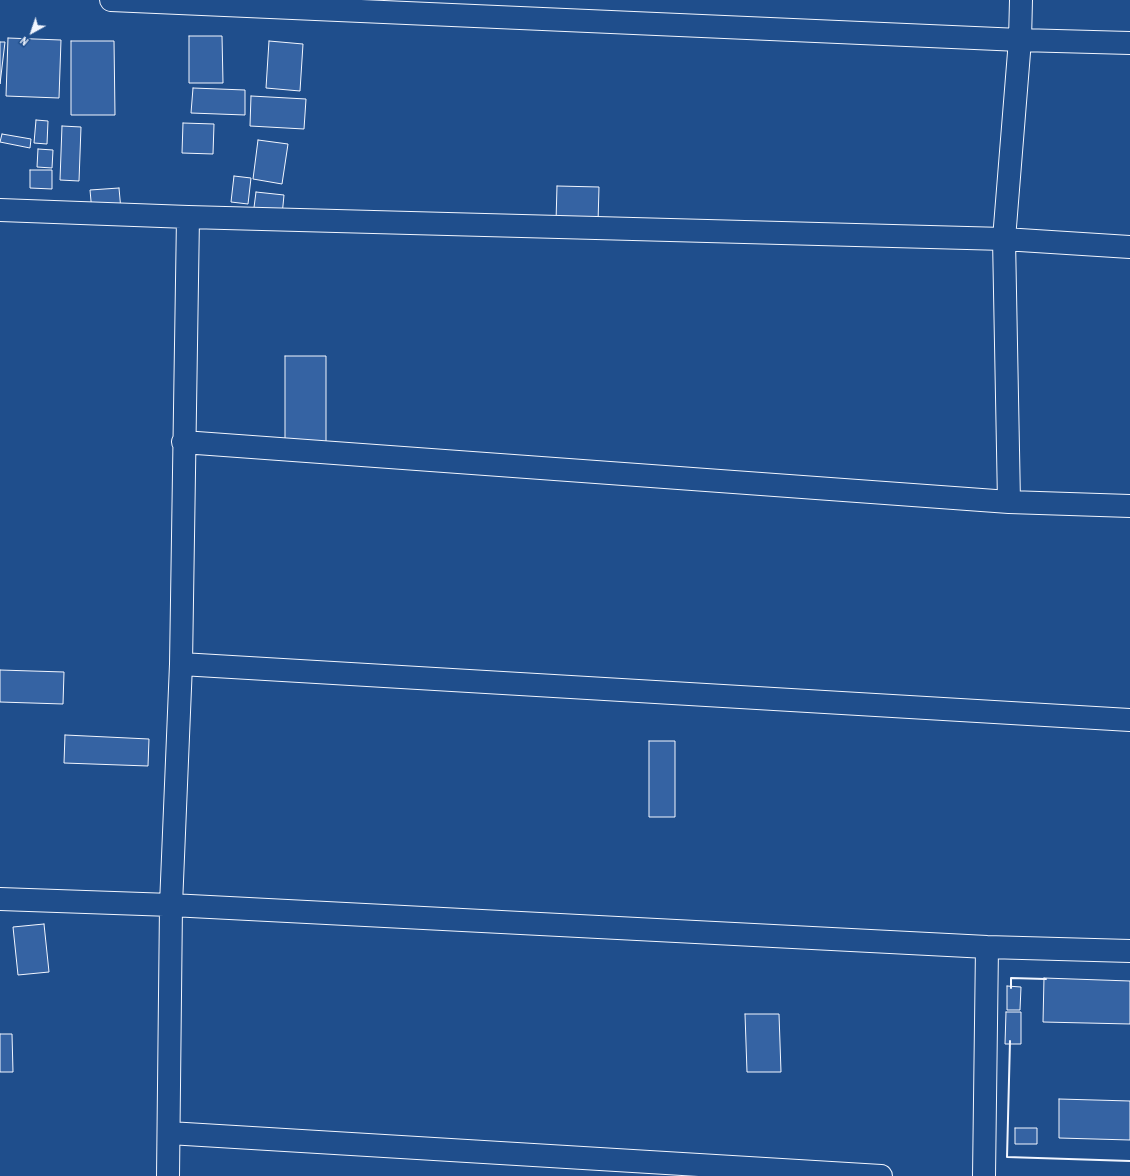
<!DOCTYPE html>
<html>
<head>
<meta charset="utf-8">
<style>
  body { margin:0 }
  #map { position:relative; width:1130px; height:1176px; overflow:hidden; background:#1f4e8c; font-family:"Archivo Narrow",sans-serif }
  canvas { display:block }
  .north { position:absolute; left:12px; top:12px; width:40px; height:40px; -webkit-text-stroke:3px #1f4e8c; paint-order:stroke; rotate:220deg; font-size:11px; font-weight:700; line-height:16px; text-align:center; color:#f2f6ff }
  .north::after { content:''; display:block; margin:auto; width:14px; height:18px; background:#f2f6ff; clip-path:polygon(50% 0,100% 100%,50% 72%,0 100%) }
</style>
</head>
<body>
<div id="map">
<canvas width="1130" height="1176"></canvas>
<div class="north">N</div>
</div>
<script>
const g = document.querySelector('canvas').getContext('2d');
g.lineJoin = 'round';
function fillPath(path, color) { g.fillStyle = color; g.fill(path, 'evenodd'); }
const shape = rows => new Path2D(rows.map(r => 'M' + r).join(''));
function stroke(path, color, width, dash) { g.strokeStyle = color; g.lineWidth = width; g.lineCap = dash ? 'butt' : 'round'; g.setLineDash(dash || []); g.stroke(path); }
const building = shape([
  [189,36,222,36,223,83,189,83,189,36],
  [8,38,61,40,59,98,6,96,8,38],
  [71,41,114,41,115,115,71,115,71,41],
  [269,41,303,44,300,91,266,88,269,41],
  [0,42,5,42,0,84,0,42],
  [193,88,245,90,245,115,191,113,193,88],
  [251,96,306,99,304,129,250,126,251,96],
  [36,120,48,121,47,144,34,143,36,120],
  [183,123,214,124,213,154,182,153,183,123],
  [62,126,81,127,79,181,60,180,62,126],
  [2,134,31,139,30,148,0,142,2,134],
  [258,140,288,144,282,184,253,179,258,140],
  [38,149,53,150,52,168,37,167,38,149],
  [30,170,52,170,52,189,30,188,30,170],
  [234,176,251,178,248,204,231,202,234,176],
  [557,186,599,187,598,223,556,222,557,186],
  [119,188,121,210,92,212,90,190,119,188],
  [256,192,284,195,281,226,252,223,256,192],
  [285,356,326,356,326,444,285,443,285,356],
  [0,670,64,672,63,704,0,702,0,670],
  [65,735,149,739,148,766,64,763,65,735],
  [649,741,675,741,675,817,649,817,649,741],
  [44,924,49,972,18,975,13,927,44,924],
  [1044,978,1130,981,1130,1024,1043,1022,1044,978],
  [1007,986,1021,987,1020,1010,1007,1010,1007,986],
  [1006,1012,1021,1012,1021,1044,1005,1044,1006,1012],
  [745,1014,779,1014,781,1072,747,1072,745,1014],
  [0,1034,12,1034,13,1072,0,1072,0,1034],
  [1059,1099,1130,1101,1130,1140,1059,1138,1059,1099],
  [1015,1128,1037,1128,1037,1144,1015,1144,1015,1128]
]);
const minor = shape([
  [111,0,1020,40,1130,43],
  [0,210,188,217,1004,239,1130,247],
  [183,442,1009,502,1130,506],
  [1009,502,1004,239,1020,40,1021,0],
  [181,664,1130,720],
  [0,899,171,905,987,947,1130,951],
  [169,1133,881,1176],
  [168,1176,171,905,181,664,188,217],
  [984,1176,987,947]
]);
const wall = shape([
  [1011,988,1011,978,1046,979],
  [1010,1041,1007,1157,1130,1161]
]);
fillPath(building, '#3563a3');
stroke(building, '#f2f6ff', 1);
stroke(minor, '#f2f6ff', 24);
stroke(minor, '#1f4e8c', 22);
stroke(wall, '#f2f6ff', 2);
</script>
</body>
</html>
